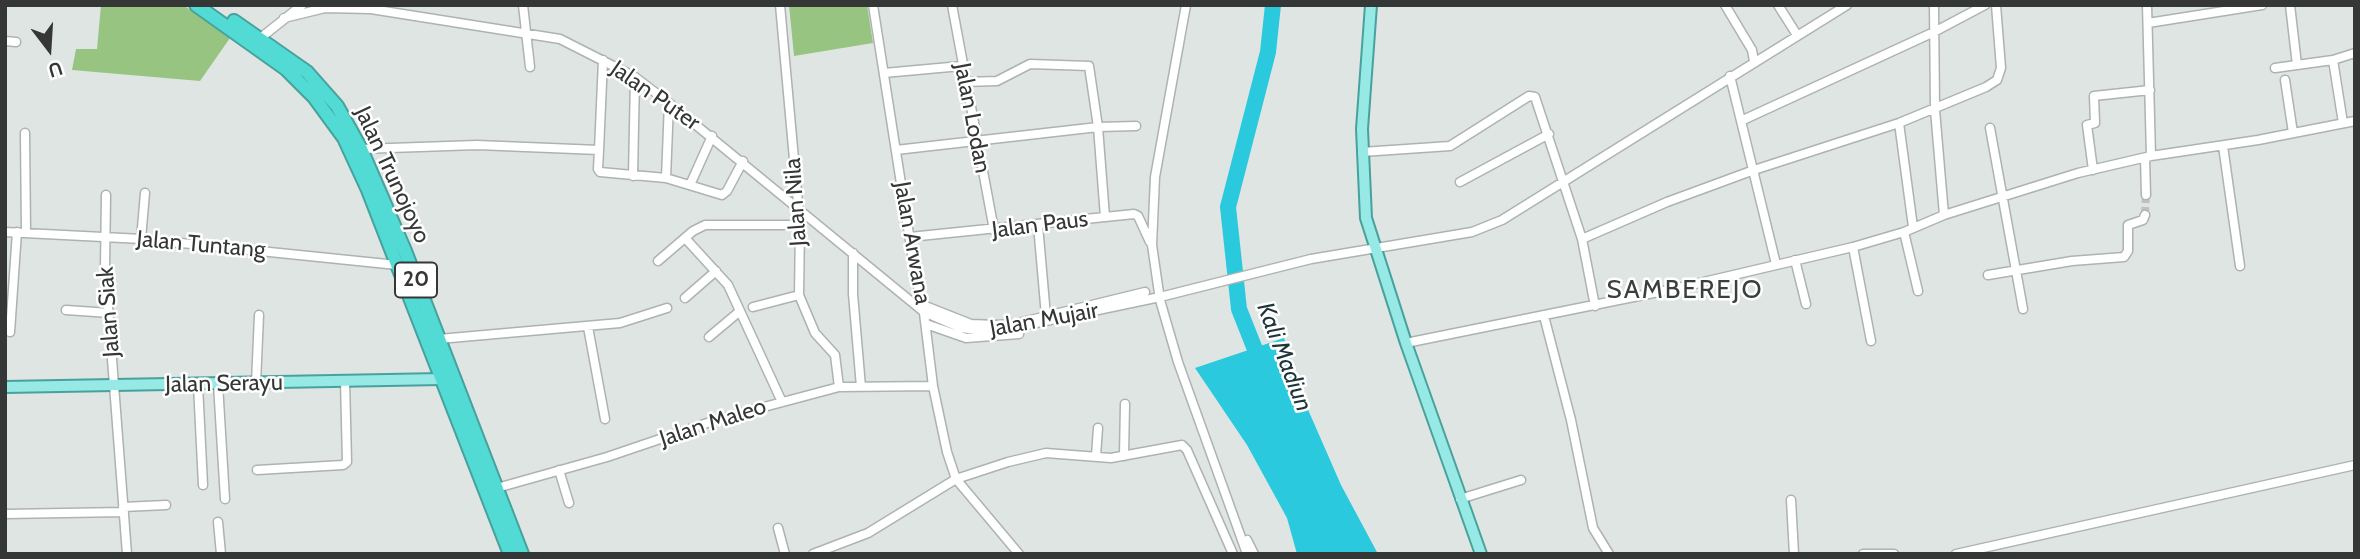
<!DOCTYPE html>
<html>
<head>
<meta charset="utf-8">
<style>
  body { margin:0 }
  #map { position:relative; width:2360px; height:559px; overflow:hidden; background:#dfe5e3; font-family:Cabin,sans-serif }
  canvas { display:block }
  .frame { position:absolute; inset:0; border:7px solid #353736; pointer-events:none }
  .north { position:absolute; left:14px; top:14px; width:70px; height:70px; -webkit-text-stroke:5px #fff; paint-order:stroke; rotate:163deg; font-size:19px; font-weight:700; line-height:28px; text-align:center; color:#353736 }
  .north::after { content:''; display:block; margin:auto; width:24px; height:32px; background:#353736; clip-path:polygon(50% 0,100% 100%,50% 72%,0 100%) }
</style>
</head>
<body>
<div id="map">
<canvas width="2360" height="559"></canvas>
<div class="frame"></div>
<div class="north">U</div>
</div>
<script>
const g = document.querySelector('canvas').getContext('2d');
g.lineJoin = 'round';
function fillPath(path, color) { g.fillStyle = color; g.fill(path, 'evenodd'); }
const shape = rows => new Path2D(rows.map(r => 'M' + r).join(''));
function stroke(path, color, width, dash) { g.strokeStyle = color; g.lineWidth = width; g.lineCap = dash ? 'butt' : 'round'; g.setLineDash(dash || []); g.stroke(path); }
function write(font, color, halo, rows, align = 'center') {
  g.font = font + ' Cabin,sans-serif'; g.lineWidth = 5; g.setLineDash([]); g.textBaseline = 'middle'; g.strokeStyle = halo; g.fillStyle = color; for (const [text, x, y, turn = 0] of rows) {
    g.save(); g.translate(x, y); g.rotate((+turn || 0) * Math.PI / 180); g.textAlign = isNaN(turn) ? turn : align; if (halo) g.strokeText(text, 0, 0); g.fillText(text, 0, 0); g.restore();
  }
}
const green = shape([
  [101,5,183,5,230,38,200,81,72,70,76,49,97,49],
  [789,5,867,5,873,43,794,56]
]);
const water = shape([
  [1284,338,1306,405,1341,485,1378,554,1297,554,1287,518,1247,445,1195,368]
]);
const river = shape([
  [1262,367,1239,309,1228,207,1268,52,1273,5]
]);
const minorTunnel = shape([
  [2145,215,2146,195]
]);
const minor = shape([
  [523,5,530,67],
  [780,5,800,225,799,295,815,333,835,355,839,387],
  [873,5,916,279,923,305,933,386,947,452,956,479,1019,554],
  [952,5,994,230],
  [1186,5,1155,177,1152,245,1160,300,1178,362,1247,554],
  [1725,5,1752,50,1754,61],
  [1778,5,1797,35],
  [1934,5,1935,110,1944,215],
  [2147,5,2151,156],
  [2290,5,2297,65],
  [284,18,325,8,371,9,560,39,635,77,669,103,924,312,961,328,993,332,1160,297,1311,259,1472,232,1502,220,1847,5],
  [2148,23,2262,5],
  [258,40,302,5],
  [5,41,16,42],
  [2333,60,2343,123],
  [2275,68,2333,60,2355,53],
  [884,73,961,66],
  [1730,76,1776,264],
  [2285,80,2293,133],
  [964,82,997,81,1030,64,1089,66,1098,127,1136,126],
  [1743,120,1934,32,1985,5],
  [1899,123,1913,227],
  [1990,128,2023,309],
  [25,133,26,232],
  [2223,146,2240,266],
  [361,149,477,145,599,150,598,169,600,172,666,178,722,195,727,191,743,161],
  [599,150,603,60],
  [896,150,1098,127,1105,217],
  [1362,152,1450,146,1529,96,1535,97,1582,239,1595,306],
  [2145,158,2146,195],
  [2093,170,2087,125,2095,123,2094,96,2150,90],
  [633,176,635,77],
  [666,178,669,103],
  [1460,182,1549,134],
  [690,185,712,136],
  [106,195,105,268,127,554],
  [1038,225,1046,316],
  [5,232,142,239,397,265],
  [1904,232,1918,291],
  [910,237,1134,214,1138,216,1150,242],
  [685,238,728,285,782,402],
  [141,239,145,193],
  [1582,239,1667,202,1754,170,1899,123,1986,87,1997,80,2001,68,1996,5],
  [1853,247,1871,341],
  [853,253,853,294,861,387],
  [1795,260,1806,304],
  [658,261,693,231,705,225,800,225],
  [1988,275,2072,261,2124,257,2128,251,2128,225,2143,220,2145,215],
  [685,298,716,271],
  [923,305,971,324,996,325,1014,324,1145,292],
  [753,307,799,295],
  [66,310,110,313],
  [1544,316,1571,420,1593,528,1609,554],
  [926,324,966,338,1019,334],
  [588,327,605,419],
  [10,332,17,232],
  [709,337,740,311],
  [439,339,620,323,667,308],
  [1406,343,1678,288,1853,247,1904,232,1944,215,2078,173,2151,156,2258,140,2355,121],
  [256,383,259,315],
  [218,384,225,499],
  [198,385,203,485],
  [1096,456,1098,428],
  [1124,456,1125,404],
  [257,470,343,465,347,462,345,381],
  [559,470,569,503],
  [497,488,607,457,719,419,839,387,933,386],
  [1460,499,1521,480],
  [1791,500,1794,554],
  [123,507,166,505],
  [5,514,124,512],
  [218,522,221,554],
  [778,528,785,554],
  [1247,540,1254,554],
  [813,554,868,533,956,479,1008,462,1046,453,1111,458,1182,445,1187,450,1233,554],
  [1863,554,1894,554],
  [1956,554,2355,465]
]);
const major = shape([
  [1371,5,1362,129,1366,218,1406,343,1481,554],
  [5,387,442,379]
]);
const highway = shape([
  [196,5,286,69,314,97,344,138,368,190,510,554],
  [234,21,307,72,337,106,361,149,405,251,522,554]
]);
const shields = [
  [416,280,42]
];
const shieldNames = [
  ["20",416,280]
];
const streetNames = [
  ["Jalan Puter",655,96,35],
  ["Jalan Lodan",972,118,79],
  ["Jalan Trunojoyo",392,175,65],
  ["Jalan Nila",796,202,-94],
  ["Jalan Paus",1040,225,-7],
  ["Jalan Arwana",912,243,80],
  ["Jalan Tuntang",201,245,5],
  ["Jalan Siak",109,312,-94],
  ["Jalan Mujair",1044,320,-10],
  ["Jalan Serayu",224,384,-1],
  ["Jalan Maleo",713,423,-18]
];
const waterNames = [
  ["Kali Madiun",1284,357,69]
];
const quarterNames = [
  ["SAMBEREJO",1685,290]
];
fillPath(green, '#97c581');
fillPath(water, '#2bc9de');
stroke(river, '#2bc9de', 16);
stroke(minorTunnel, '#bdc2c0', 8, [8, 4]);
stroke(minor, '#adb3b1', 11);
stroke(major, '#47a29d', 14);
stroke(highway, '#47a29d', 16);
stroke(minor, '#fff', 8);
stroke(major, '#97e9e5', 10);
stroke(highway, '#51dbd4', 12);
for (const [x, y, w] of shields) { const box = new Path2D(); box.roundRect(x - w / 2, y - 17.5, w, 35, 5); g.fillStyle = '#fff'; g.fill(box); stroke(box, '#353736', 2); }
write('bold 21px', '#353736', null, shieldNames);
write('23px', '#353736', '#fff', streetNames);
write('italic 24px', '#1d3539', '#fff', waterNames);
g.letterSpacing = '2px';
write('26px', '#3a3f3e', '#fff', quarterNames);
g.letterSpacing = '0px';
</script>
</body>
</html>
